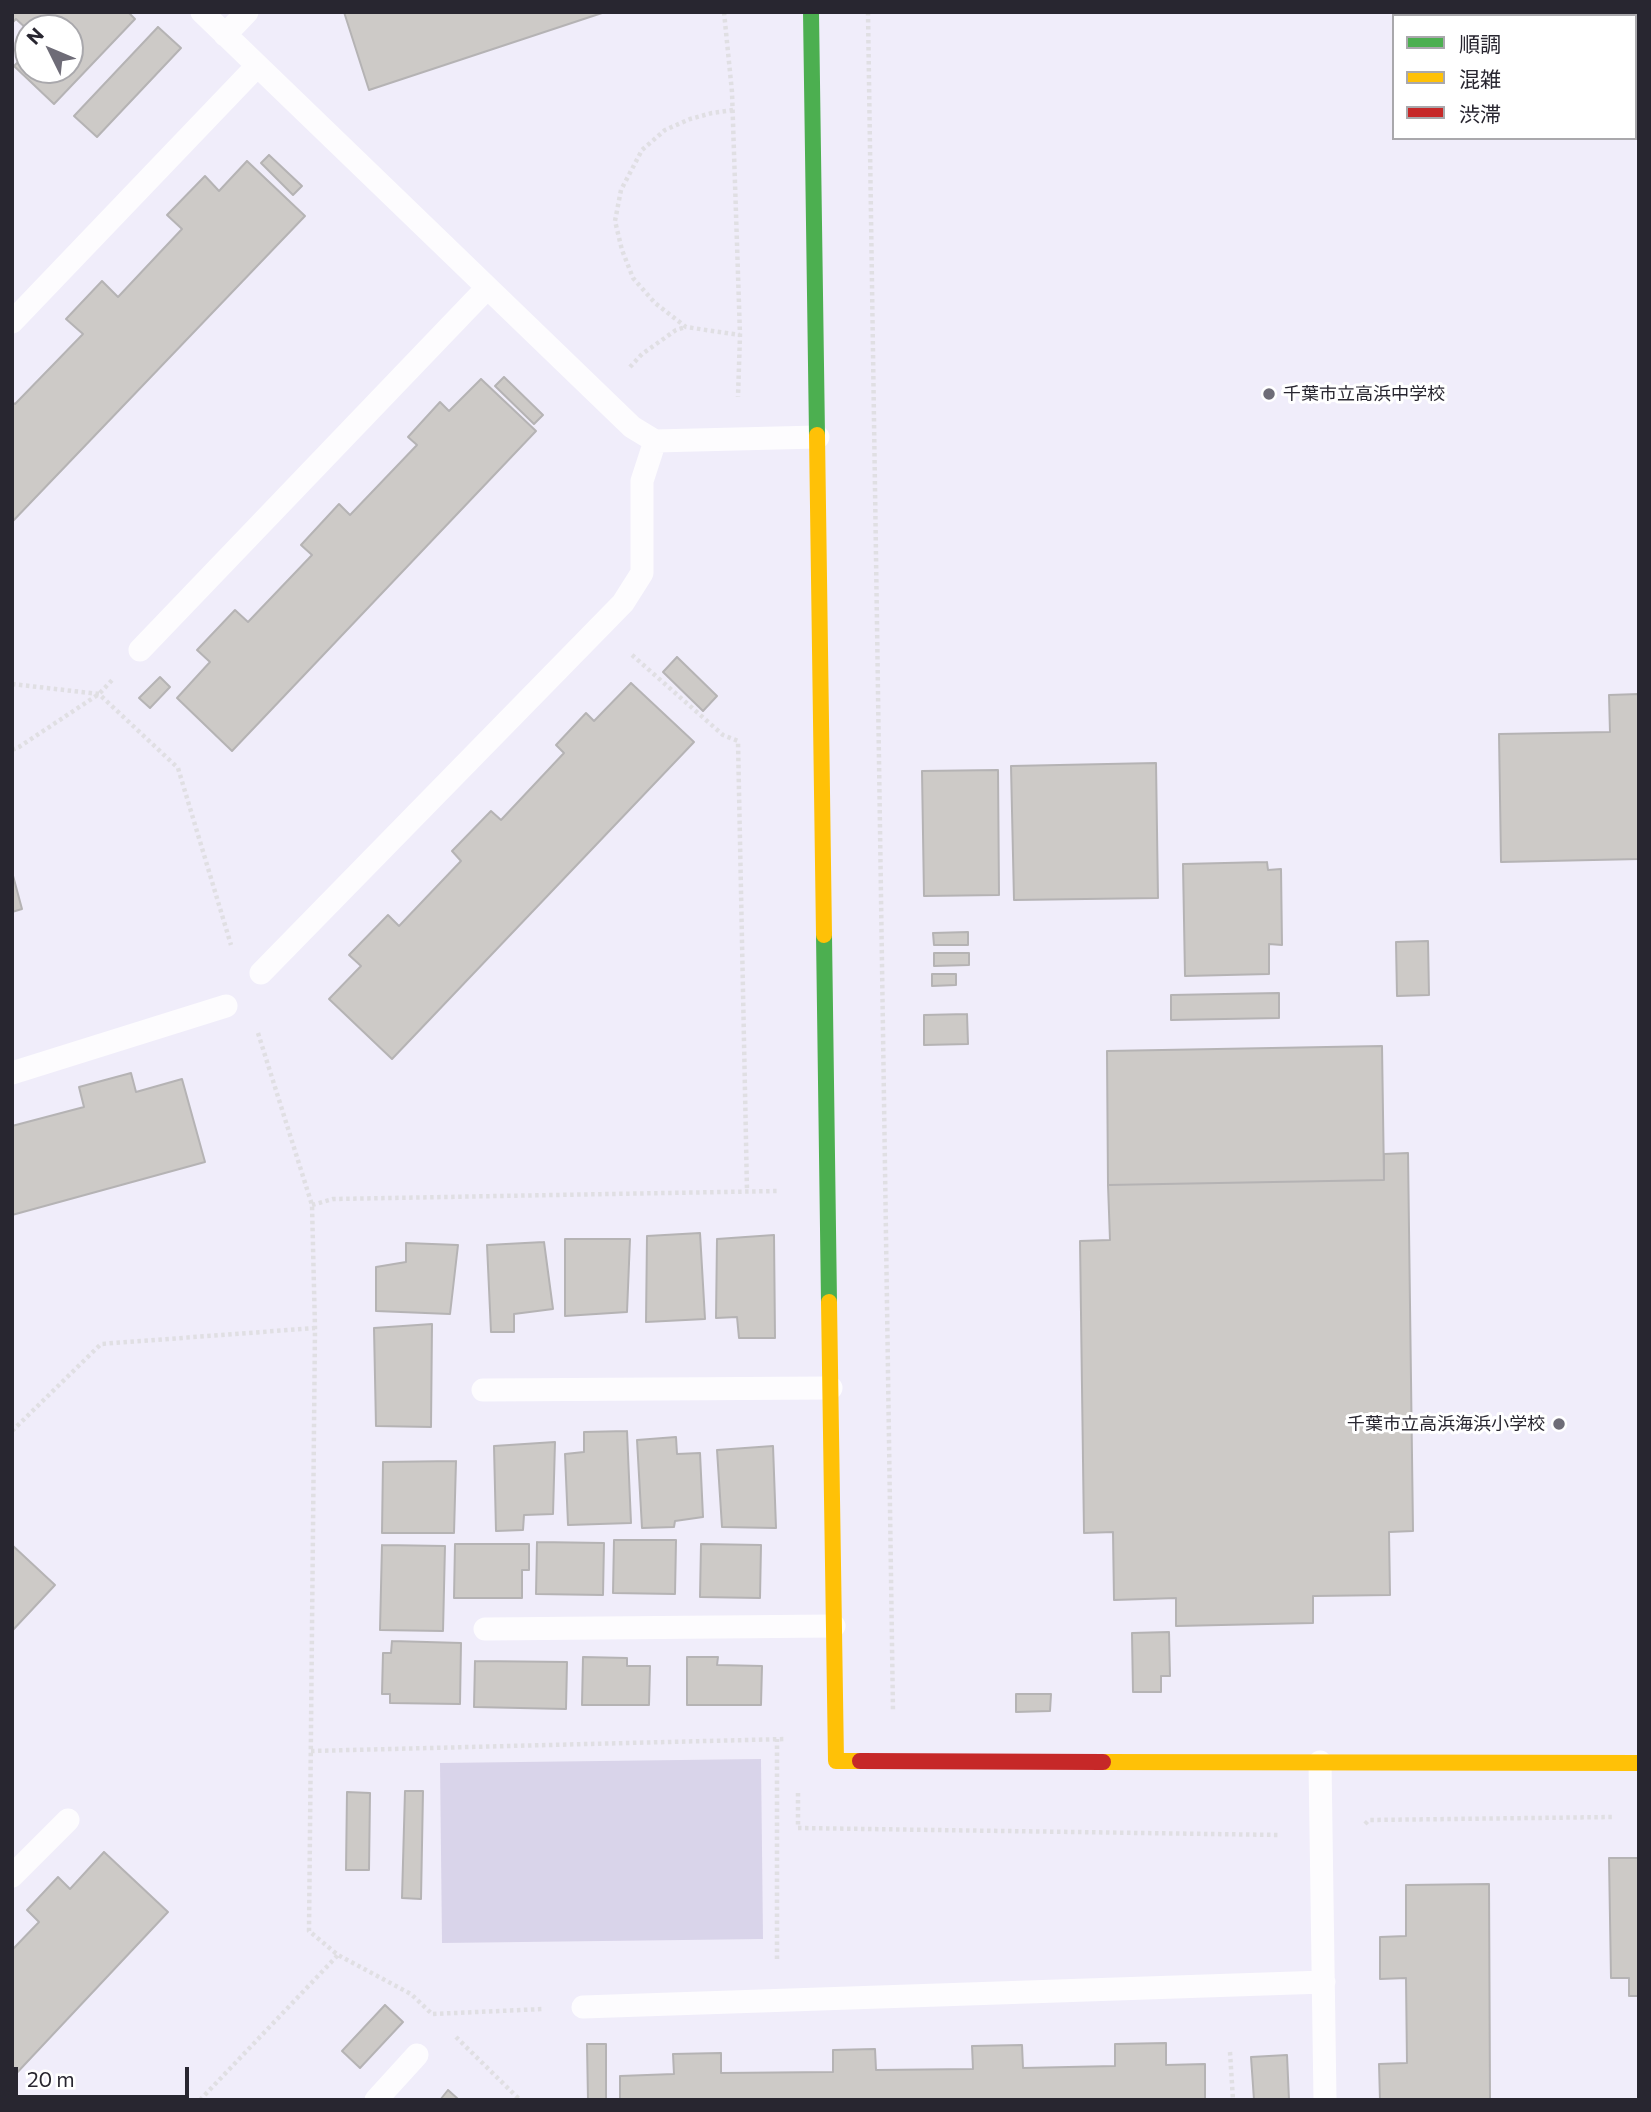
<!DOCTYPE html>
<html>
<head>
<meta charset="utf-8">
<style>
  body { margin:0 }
  #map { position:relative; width:1651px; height:2112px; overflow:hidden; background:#f0edfa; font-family:Commissioner,"Noto Sans JP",sans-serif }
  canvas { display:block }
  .frame { position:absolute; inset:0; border:14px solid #282630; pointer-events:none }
  .legend { position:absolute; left:1392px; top:14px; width:245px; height:126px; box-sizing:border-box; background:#fff; border:2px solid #a9a8ac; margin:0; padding:9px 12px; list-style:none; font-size:21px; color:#282630 }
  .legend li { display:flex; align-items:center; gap:14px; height:35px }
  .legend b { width:35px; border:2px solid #a9a8ac }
  .north { position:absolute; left:14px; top:14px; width:70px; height:70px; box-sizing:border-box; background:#fff; border:2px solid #a9a8ac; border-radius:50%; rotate:313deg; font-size:19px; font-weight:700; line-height:28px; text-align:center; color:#282630 }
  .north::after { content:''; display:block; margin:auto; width:24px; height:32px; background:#6e6c77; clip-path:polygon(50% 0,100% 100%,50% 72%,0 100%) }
  .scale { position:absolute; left:14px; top:2067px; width:175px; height:32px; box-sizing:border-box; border:4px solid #282630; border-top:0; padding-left:9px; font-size:21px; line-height:24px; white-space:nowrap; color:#282630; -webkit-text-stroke:5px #fff; paint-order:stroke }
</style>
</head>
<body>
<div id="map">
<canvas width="1651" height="2112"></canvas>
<div class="frame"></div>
<ul class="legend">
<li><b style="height:9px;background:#4caf50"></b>順調</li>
<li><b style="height:9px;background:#ffc107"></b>混雑</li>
<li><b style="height:9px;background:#c62828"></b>渋滞</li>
</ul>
<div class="north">N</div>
<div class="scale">20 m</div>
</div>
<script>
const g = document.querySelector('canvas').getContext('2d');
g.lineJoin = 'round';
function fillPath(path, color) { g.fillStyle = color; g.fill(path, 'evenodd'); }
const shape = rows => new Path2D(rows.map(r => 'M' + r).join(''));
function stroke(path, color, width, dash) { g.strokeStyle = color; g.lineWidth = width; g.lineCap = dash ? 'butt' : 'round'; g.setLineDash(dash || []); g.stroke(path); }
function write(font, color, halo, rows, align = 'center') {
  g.font = font + ' Commissioner,"Noto Sans JP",sans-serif'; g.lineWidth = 6; g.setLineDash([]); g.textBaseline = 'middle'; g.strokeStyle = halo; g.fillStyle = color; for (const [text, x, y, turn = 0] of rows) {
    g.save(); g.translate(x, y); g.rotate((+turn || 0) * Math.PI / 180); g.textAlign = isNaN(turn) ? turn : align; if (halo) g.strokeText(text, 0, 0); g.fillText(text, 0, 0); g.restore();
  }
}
const green = shape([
  [761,1759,763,1939,442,1943,440,1763]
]);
const building = shape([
  [12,12,128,12,135,19,54,104,14,66,28,52,28,70,70,70,70,28,28,28,28,30,16,19,12,23,12,12],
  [344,12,605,12,369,90,344,12],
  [158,27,181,48,97,137,74,116,158,27],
  [269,155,302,186,293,195,261,163,269,155],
  [247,161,305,216,12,522,12,402,15,404,83,334,66,319,102,281,118,297,182,229,167,215,205,176,219,191,247,161],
  [504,377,543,415,534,424,495,386,504,377],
  [481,379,536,431,232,751,177,698,210,662,197,650,235,610,248,622,312,555,301,545,339,504,350,515,417,445,408,437,440,402,449,411,481,379],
  [677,657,717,696,703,711,663,672,677,657],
  [160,677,170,687,150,708,139,698,160,677],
  [631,683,694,742,392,1059,329,999,361,966,349,955,388,915,399,926,461,861,452,851,491,811,501,820,564,753,556,745,586,713,594,721,631,683],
  [1639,694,1639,859,1501,862,1499,734,1610,732,1609,695,1639,694],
  [1156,763,1158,898,1014,900,1011,766,1156,763],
  [998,770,999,895,924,896,922,771,998,770],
  [1267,862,1268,870,1281,869,1282,945,1269,944,1269,974,1185,976,1183,864,1267,862],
  [12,872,22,909,12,912,12,872],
  [968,932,968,945,934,945,933,933,968,932],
  [1428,941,1429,995,1397,996,1396,942,1428,941],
  [934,953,969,953,969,965,934,966,934,953],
  [932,974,956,974,956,985,932,986,932,974],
  [1279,993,1279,1018,1171,1020,1171,995,1279,993],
  [967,1014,968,1044,924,1045,924,1015,967,1014],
  [1382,1046,1384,1180,1108,1185,1107,1051,1382,1046],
  [131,1073,136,1092,182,1079,205,1162,12,1215,12,1126,84,1107,79,1087,131,1073],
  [1408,1153,1413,1531,1389,1532,1390,1595,1313,1596,1313,1623,1176,1626,1176,1598,1114,1600,1113,1532,1084,1533,1080,1241,1110,1240,1108,1185,1384,1180,1384,1154,1408,1153],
  [700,1233,705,1319,646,1322,647,1236,700,1233],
  [774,1235,775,1338,739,1338,737,1317,716,1318,717,1239,774,1235],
  [565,1239,630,1239,627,1312,565,1316,565,1239],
  [544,1242,553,1309,514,1314,514,1332,491,1332,487,1245,544,1242],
  [406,1243,458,1245,450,1314,376,1311,376,1267,406,1262,406,1243],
  [432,1324,431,1427,376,1426,374,1328,432,1324],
  [627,1431,631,1523,568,1525,565,1454,584,1452,584,1432,627,1431],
  [676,1437,677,1454,700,1453,703,1517,675,1521,674,1527,642,1528,637,1440,676,1437],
  [555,1442,553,1514,524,1515,523,1530,496,1531,494,1446,555,1442],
  [773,1446,776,1528,722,1527,717,1450,773,1446],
  [456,1461,454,1533,382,1533,383,1462,456,1461],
  [614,1540,676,1540,675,1594,613,1593,614,1540],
  [537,1542,604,1543,603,1595,536,1594,537,1542],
  [455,1544,529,1544,529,1570,522,1570,522,1598,454,1598,455,1544],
  [701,1544,761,1545,760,1598,700,1597,701,1544],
  [12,1545,55,1585,12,1631,12,1545],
  [382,1545,445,1546,443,1631,380,1630,382,1545],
  [1169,1632,1170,1676,1161,1676,1161,1692,1133,1692,1132,1633,1169,1632],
  [392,1641,461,1643,460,1704,390,1703,390,1694,382,1694,383,1653,391,1653,392,1641],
  [583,1657,627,1658,627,1666,650,1666,649,1705,582,1705,583,1657],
  [687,1657,718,1657,717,1665,762,1666,761,1705,687,1705,687,1657],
  [475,1661,567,1662,566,1709,474,1707,475,1661],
  [1016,1694,1051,1694,1050,1711,1016,1712,1016,1694],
  [405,1791,423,1791,421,1899,402,1898,405,1791],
  [347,1792,370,1793,369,1870,346,1870,347,1792],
  [104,1852,168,1912,12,2078,12,1950,39,1922,27,1910,58,1877,70,1889,104,1852],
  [1609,1858,1639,1858,1639,1996,1629,1996,1629,1978,1611,1978,1609,1858],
  [1489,1884,1490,2100,1380,2100,1379,2064,1407,2063,1406,1978,1380,1979,1380,1937,1406,1936,1406,1885,1489,1884],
  [385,2005,403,2022,360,2068,342,2051,385,2005],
  [1166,2043,1166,2065,1205,2064,1205,2100,620,2100,620,2076,674,2074,673,2054,721,2053,721,2073,833,2072,833,2050,875,2049,876,2070,973,2069,972,2046,1022,2045,1023,2068,1115,2066,1115,2044,1166,2043],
  [587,2044,606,2044,606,2100,588,2100,587,2044],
  [1287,2055,1289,2100,1254,2100,1251,2057,1287,2055],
  [448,2090,458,2099,459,2100,440,2100,448,2090]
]);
const path = shape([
  [724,12,732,92,740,335,738,397],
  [868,12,893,1712],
  [733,110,712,113,690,119,665,130,642,150,621,190,615,221,622,250,633,278,655,303,686,327,740,335],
  [630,367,642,354,676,330,686,327],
  [632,655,723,735,738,741,747,1191],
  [12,684,99,694,178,768,231,945],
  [12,750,19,747,99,694,113,679],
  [258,1033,312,1205,315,1328,309,1931,338,1955,411,1994,432,2014],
  [312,1205,333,1199,778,1191],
  [12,1431,101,1344,315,1328],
  [311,1751,786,1739],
  [798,1793,798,1828,1280,1835],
  [1365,1824,1369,1820,1614,1817],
  [777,1959,777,1739],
  [433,2014,543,2009],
  [456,2037,520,2100],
  [1230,2052,1233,2100],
  [200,2100,338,1955]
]);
const lane = shape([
  [202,12,632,427,655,441,818,437],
  [225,35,247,12],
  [12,322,257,66],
  [140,650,487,288],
  [261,973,623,603,642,573,642,481,655,441],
  [12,1073,226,1006],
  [483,1390,831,1388],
  [485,1629,834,1626],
  [1320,1762,1325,2100],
  [12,1876,68,1820],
  [583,2007,1324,1982],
  [376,2100,417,2055]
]);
const fast = shape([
  [811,12,817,435],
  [824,935,829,1302]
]);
const slow = shape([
  [817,435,824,935],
  [829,1302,836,1761,860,1761],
  [1103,1762,1639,1763]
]);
const jam = shape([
  [860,1761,1103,1762]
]);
const markers = [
  [1269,394,7,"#6e6c77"],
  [1559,1424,7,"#6e6c77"]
];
const poiNames = [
  ["千葉市立高浜中学校",1283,394],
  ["千葉市立高浜海浜小学校",1545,1424,"right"]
];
fillPath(green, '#d9d4ea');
fillPath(building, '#cdcac7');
stroke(building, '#b5b3b4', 2);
stroke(path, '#e0dfe3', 4.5, [3.5, 3.5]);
stroke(lane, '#fdfcfe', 23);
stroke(fast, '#4caf50', 16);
stroke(slow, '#ffc107', 16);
stroke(jam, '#c62828', 16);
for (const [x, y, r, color] of markers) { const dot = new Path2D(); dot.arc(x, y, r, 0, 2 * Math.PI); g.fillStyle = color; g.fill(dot); stroke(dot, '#fff', 2.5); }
write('18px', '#282630', '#fff', poiNames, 'left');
</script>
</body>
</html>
